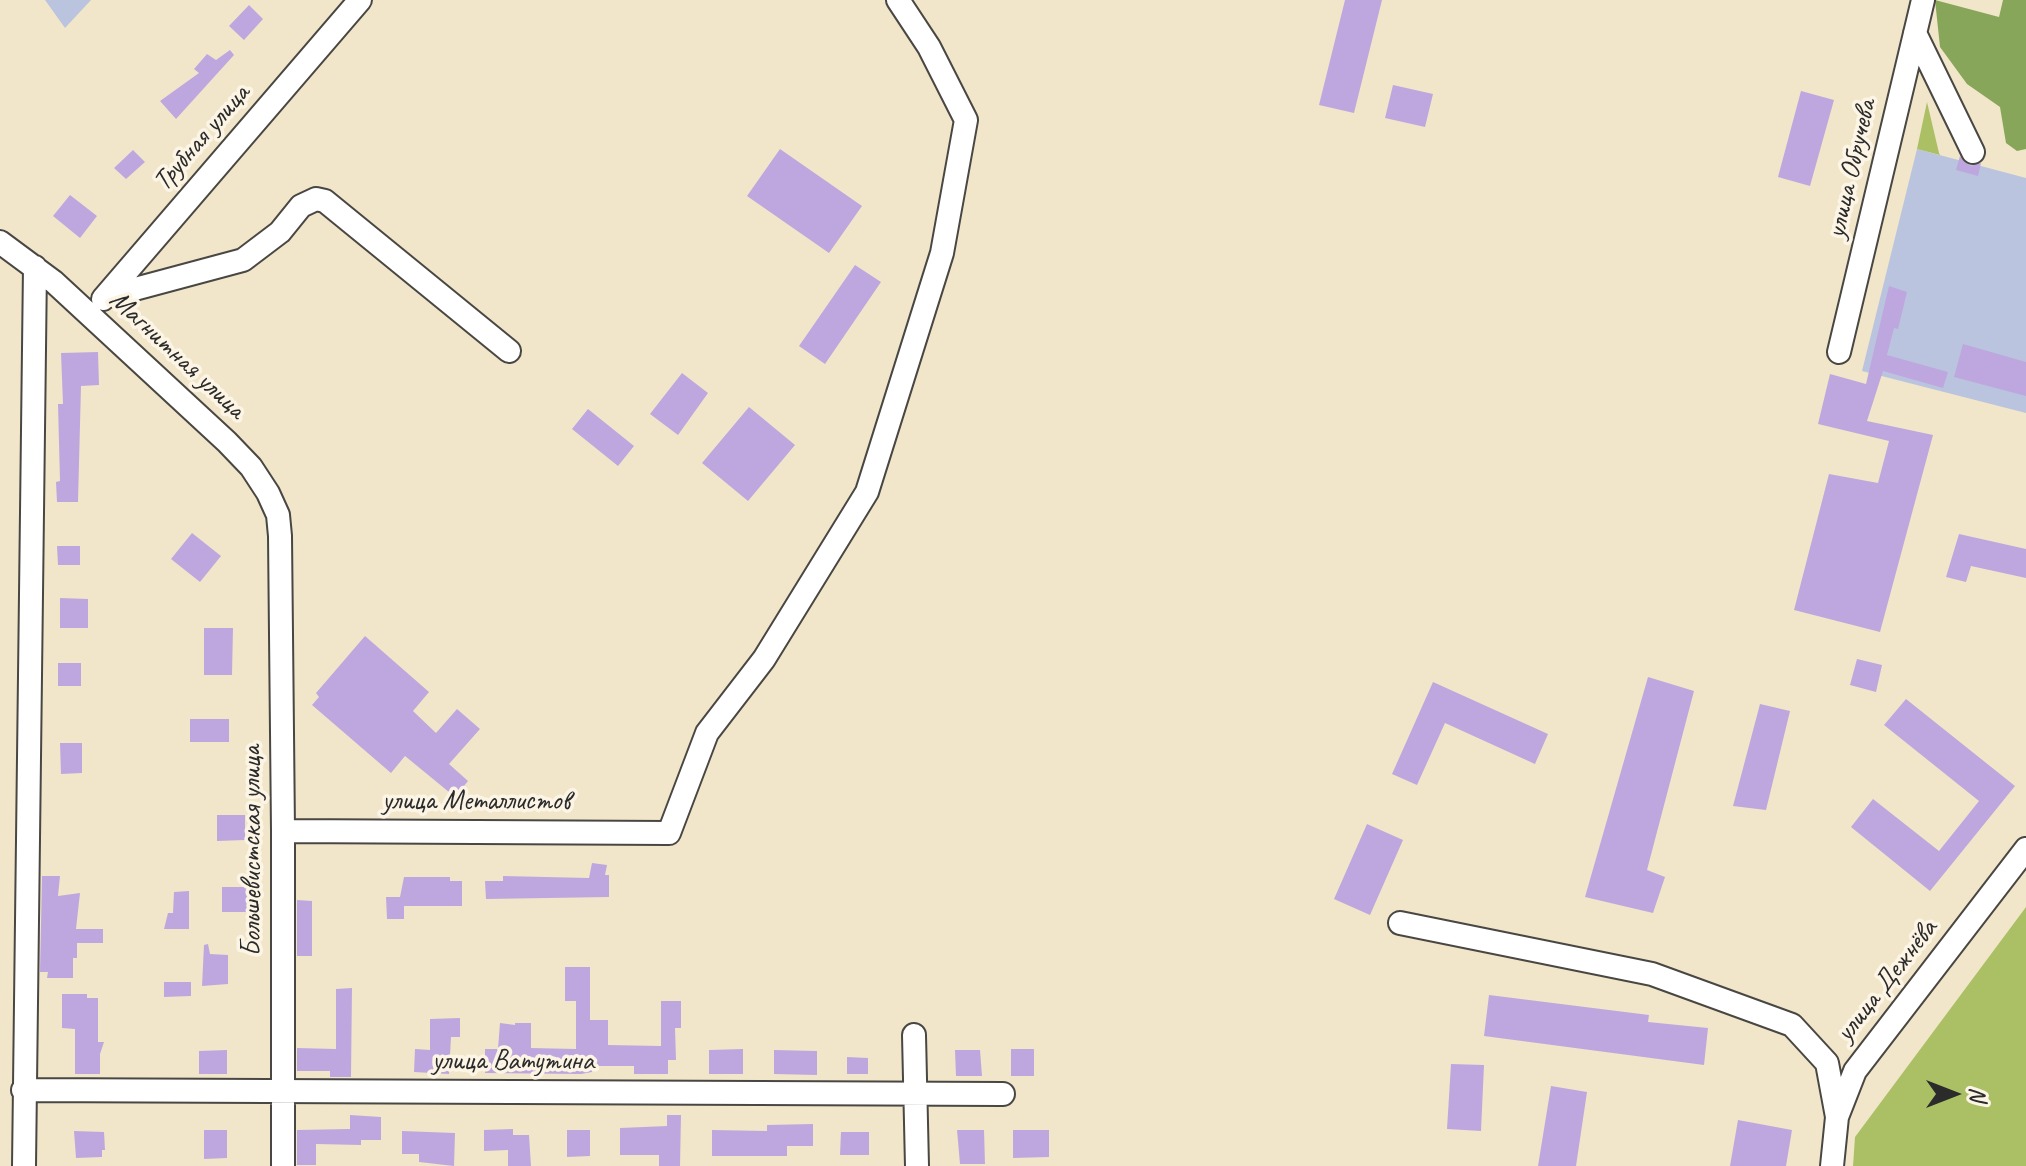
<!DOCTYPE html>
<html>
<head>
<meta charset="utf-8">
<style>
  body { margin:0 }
  #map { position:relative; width:2026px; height:1166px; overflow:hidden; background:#f1e6c9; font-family:Caveat,sans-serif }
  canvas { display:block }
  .north { position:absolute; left:1914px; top:1054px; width:80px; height:80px; -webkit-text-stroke:6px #fcf5e5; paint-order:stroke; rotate:90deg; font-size:22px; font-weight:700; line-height:32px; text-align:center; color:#2b2b2b }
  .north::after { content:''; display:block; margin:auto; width:28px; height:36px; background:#2b2b2b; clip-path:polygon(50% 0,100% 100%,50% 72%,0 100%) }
</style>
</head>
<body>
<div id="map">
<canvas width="2026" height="1166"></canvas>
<div class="north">N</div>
</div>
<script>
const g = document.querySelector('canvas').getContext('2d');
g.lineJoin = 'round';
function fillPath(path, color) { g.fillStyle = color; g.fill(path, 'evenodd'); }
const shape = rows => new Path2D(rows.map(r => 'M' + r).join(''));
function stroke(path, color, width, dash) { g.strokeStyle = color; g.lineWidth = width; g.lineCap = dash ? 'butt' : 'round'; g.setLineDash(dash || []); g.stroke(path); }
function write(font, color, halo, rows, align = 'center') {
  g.font = font + ' Caveat,sans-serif'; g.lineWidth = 7; g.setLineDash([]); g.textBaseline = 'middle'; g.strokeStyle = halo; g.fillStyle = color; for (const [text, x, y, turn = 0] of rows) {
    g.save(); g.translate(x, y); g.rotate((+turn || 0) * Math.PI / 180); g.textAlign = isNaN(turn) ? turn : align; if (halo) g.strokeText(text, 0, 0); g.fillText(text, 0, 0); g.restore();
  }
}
const industrial = shape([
  [45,0,91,0,65,28],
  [1917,149,2026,178,2026,413,1862,371]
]);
const green = shape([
  [1927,102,1939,153,1940,155,1917,149],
  [2026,907,2026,1166,1853,1166,1855,1137]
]);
const forest = shape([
  [1935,0,1999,17,2003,0,2026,0,2026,149,2017,151,2006,143,2000,107,1967,84,1940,47]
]);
const building = shape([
  [1345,0,1382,0,1354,113,1319,105],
  [249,5,263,19,244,40,229,26],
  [230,50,234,55,176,119,160,101,199,73,194,69,207,54,216,60],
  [1393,85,1433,94,1425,127,1385,118],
  [1801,91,1834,100,1810,186,1778,177],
  [780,149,862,206,829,253,747,196],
  [133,150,145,162,126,179,114,168],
  [1960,156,1965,163,1971,166,1981,163,1978,176,1956,170],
  [70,195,97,216,80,238,53,216],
  [855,265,881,282,825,364,799,346],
  [1889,286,1907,292,1898,329,1894,328,1887,355,1948,372,1943,388,1883,371,1867,421,1933,435,1880,632,1794,610,1829,474,1878,483,1889,441,1818,424,1830,374,1866,384],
  [1963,344,2026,362,2026,396,1954,377],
  [98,352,99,385,81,386,78,502,57,502,56,482,60,481,58,404,63,404,61,353],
  [682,373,708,393,678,435,650,414],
  [749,407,795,445,748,501,702,463],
  [588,409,634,446,618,466,572,429],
  [192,533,221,556,200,582,171,559],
  [1959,534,2026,549,2026,578,1971,566,1966,582,1946,577],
  [57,546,80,546,80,565,58,565],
  [60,598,88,599,88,628,60,628],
  [204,628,233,628,232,675,204,675],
  [365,636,429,692,413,711,436,733,457,709,480,729,449,764,468,781,455,797,405,756,391,773,312,705,319,697,316,693],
  [1857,659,1882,665,1876,692,1850,685],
  [58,663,81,663,81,686,58,686],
  [1648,677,1694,691,1647,870,1665,877,1653,913,1585,897],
  [1433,682,1548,734,1535,764,1445,723,1417,785,1392,774],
  [1906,699,2015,786,1930,891,1851,827,1873,799,1939,851,1979,801,1884,725],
  [1760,704,1790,711,1766,810,1733,806],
  [190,719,229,719,229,742,190,742],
  [60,743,82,743,82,773,61,774],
  [217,815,245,815,245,840,217,841],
  [1367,824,1403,840,1370,915,1334,899],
  [592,863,607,865,605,875,609,875,609,897,486,899,485,881,503,881,503,876,589,878],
  [42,876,60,876,58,896,80,893,76,929,103,929,103,943,77,943,77,958,73,958,73,978,47,978,48,972,40,972],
  [404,877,450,877,450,881,462,881,462,906,404,906,404,919,387,919,386,897,400,897],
  [222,887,249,887,249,912,222,912],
  [189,891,189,929,164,929,168,913,173,913,174,892],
  [297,900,312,901,312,956,297,956],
  [208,944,210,954,228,955,228,984,202,986,204,945],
  [565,967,590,967,590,1020,608,1020,608,1045,661,1046,661,1001,681,1001,681,1028,675,1028,676,1060,668,1060,668,1074,634,1074,634,1066,592,1066,592,1072,581,1074,485,1073,485,1049,498,1049,500,1023,515,1025,515,1023,531,1023,531,1048,576,1049,576,1001,565,1001],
  [164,982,191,982,191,996,164,997],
  [352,988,351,1077,330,1077,330,1071,297,1071,297,1048,336,1049,336,989],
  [62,994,87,994,87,998,98,998,98,1042,104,1042,100,1054,100,1074,75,1074,75,1029,62,1028],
  [1489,995,1649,1015,1648,1022,1708,1028,1704,1065,1484,1036],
  [460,1018,460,1037,451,1037,449,1074,414,1072,415,1049,430,1050,430,1019],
  [743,1049,743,1074,709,1074,709,1050],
  [1011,1049,1034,1049,1034,1076,1011,1076],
  [227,1050,227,1074,199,1074,199,1051],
  [774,1050,817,1051,817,1075,774,1074],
  [955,1050,980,1050,982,1076,956,1076],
  [847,1057,868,1058,868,1074,847,1074],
  [1451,1064,1484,1065,1481,1131,1447,1129],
  [1551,1086,1587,1092,1576,1166,1538,1166],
  [350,1115,381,1117,381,1140,361,1140,361,1145,316,1144,316,1165,297,1165,297,1130,350,1129],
  [667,1115,681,1115,680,1166,659,1166,659,1155,620,1155,620,1128,667,1126],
  [1738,1120,1792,1130,1786,1166,1730,1166],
  [813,1124,813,1146,787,1146,787,1156,712,1156,712,1130,767,1131,767,1125],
  [513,1129,513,1135,529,1135,531,1166,508,1166,508,1150,484,1151,484,1130],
  [204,1130,227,1130,227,1158,204,1159],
  [567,1130,590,1130,590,1156,567,1157],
  [957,1130,984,1130,985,1164,960,1164],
  [1013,1130,1049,1130,1049,1157,1013,1158],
  [74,1131,104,1132,105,1150,102,1150,102,1157,76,1158],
  [402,1131,455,1133,454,1166,419,1162,419,1154,402,1154],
  [841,1132,869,1132,869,1155,840,1155]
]);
const minor = shape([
  [1915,33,1973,152],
  [0,242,54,282,227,442,251,467,268,493,278,515,280,536,283,831,283,1166],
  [105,297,243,260,280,232,301,206,316,199,325,201,509,351],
  [103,299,360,0],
  [1839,352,1923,0],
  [283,831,669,833,707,733,764,659,867,492,942,253,966,120,929,47,898,0],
  [1400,923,1652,974,1792,1025,1827,1063,1837,1117],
  [914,1035,917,1166],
  [23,1090,1003,1094],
  [24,1166,35,267],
  [1832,1166,1837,1117,1855,1071,2026,849]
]);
const streetNames = [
  ["Трубная улица",202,138,-49],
  ["улица Обручева",1852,169,-77],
  ["Магнитная улица",177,355,43],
  ["улица Металлистов",476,802],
  ["Большевистская улица",253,851,-90],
  ["улица Дежнёва",1887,981,-52],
  ["улица Ватутина",513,1062]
];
fillPath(industrial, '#bac4de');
fillPath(green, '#abc065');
fillPath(forest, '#88a65a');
fillPath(building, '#bea7df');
stroke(minor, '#494743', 26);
stroke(minor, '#fff', 22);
write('28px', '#2b2b2b', '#fcf5e5', streetNames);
</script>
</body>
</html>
